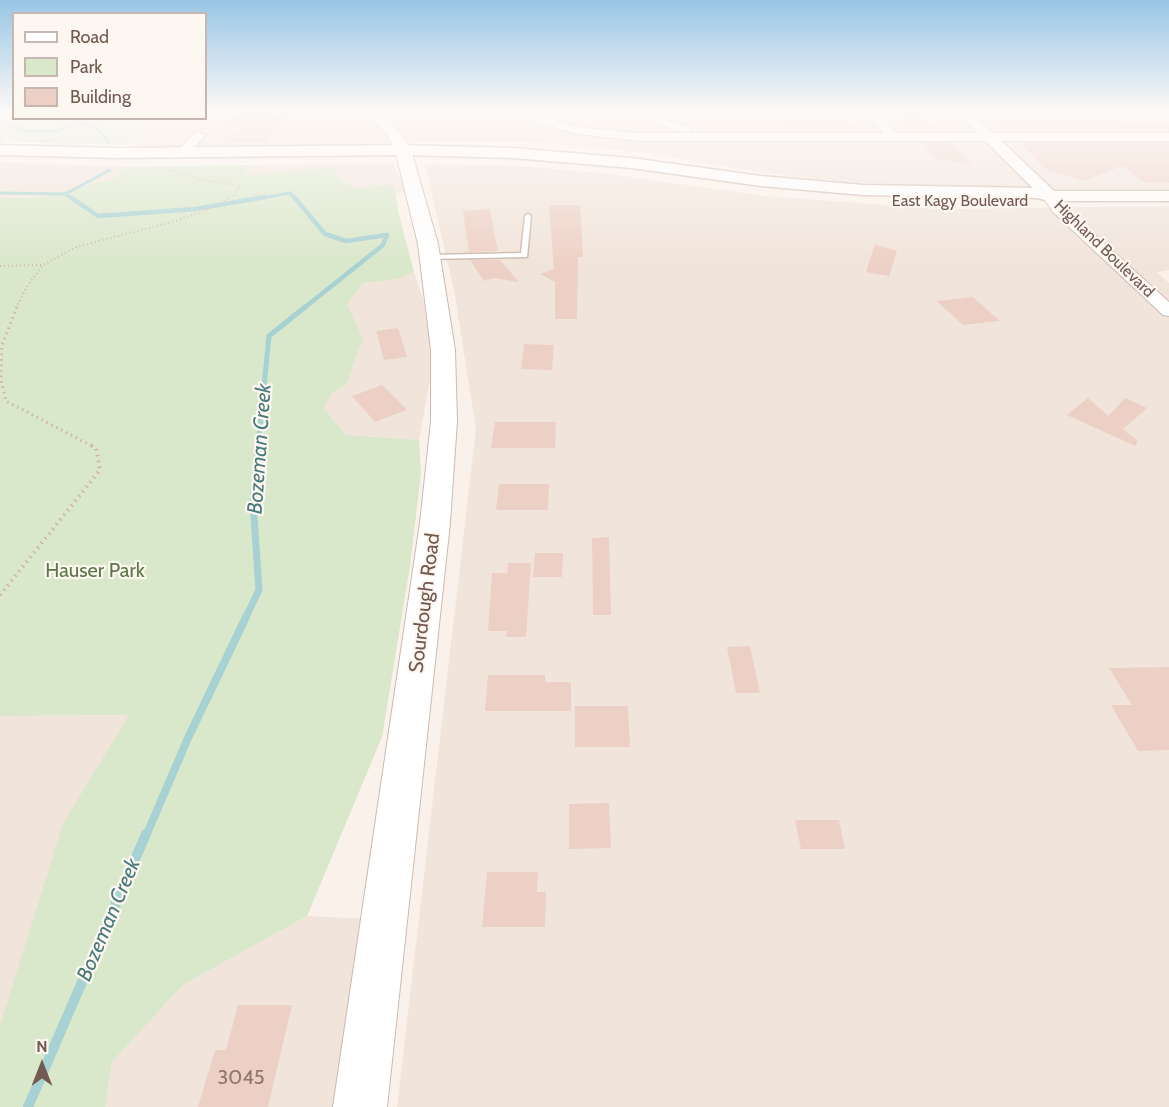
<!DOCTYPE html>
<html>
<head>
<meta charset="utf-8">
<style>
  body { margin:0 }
  #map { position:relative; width:1169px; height:1107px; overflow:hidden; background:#faf2ea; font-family:Cabin,sans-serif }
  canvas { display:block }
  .legend { position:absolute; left:12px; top:12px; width:195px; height:108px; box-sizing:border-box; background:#fdf7f1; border:2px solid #c6b8b1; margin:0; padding:8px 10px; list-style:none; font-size:18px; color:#735950 }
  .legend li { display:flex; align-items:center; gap:12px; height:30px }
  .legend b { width:30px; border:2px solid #c6b8b1 }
  .north { position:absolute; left:12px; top:1035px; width:60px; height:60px; -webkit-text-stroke:4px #fdf7f1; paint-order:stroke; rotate:0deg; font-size:16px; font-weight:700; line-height:24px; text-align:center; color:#735950 }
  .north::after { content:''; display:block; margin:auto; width:21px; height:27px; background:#735950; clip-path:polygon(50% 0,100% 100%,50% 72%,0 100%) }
</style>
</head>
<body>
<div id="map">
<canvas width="1169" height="1107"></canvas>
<ul class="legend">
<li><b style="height:8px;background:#fff"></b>Road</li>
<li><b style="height:16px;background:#d9e7ca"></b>Park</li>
<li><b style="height:16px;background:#edd0c5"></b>Building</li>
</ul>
<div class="north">N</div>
</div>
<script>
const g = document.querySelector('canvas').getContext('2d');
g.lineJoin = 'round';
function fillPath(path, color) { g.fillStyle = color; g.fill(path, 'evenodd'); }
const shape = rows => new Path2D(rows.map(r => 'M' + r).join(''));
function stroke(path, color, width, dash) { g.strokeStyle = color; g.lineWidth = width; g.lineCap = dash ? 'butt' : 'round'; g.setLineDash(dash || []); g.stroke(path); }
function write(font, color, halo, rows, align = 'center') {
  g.font = font + ' Cabin,sans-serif'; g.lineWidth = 4.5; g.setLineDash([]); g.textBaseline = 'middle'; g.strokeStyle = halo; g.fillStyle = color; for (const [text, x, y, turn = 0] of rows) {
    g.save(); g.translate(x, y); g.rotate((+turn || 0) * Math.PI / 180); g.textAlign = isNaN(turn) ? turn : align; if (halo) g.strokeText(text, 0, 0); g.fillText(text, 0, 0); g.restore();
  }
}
const residential = shape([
  [0,111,8,111,13,122,5,144,0,144],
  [206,111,975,111,980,116,1169,115,1169,189,1016,189,853,183,758,172,646,153,546,143,416,142,224,148,129,145,142,119,206,118],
  [0,162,127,167,112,180,96,182,42,197,0,198],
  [393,163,406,193,229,195,251,165],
  [425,164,522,166,601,173,765,196,941,209,1169,206,1169,270,1157,272,1169,283,1169,1107,397,1107,476,429,454,290],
  [414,272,424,302,433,364,419,440,346,435,322,408,332,393,347,383,363,338,347,304,363,283,397,279],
  [129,715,0,1028,0,716],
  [307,916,369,919,345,1107,105,1107,112,1062,183,985]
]);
const green = shape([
  [8,111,13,111,14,118,142,119,129,145,43,143,8,141,13,122],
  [975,111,1169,111,1169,115,980,116],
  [251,165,243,176,334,167,337,177,353,188,394,185,398,211,414,272,397,279,363,283,347,304,363,338,347,383,332,393,323,408,346,435,419,440,421,473,410,566,382,737,307,916,183,985,112,1062,105,1107,0,1107,0,1026,63,824,129,715,0,716,0,198,42,197,96,182,112,180,127,167]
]);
const streamFar5 = shape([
  [0,121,27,131,56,131,77,124,93,124,109,142],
  [0,193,65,194,72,199],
  [65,194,110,170],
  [256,199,290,193,295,199]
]);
const streamFar4 = shape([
  [70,197,98,216,195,209,265,197],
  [294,197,325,234,346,241,387,235,383,245,304,308]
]);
const streamFar3 = shape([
  [258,446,269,336,305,307]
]);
const streamFar2 = shape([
  [245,619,259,590,253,502,259,444]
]);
const streamFar1 = shape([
  [146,836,188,738,246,617]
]);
const stream = shape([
  [28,1107,146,834]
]);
const building = shape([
  [247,111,260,111,288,117,267,142,229,142,233,138,227,138,237,128,213,122],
  [894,111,916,111,939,131,912,131],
  [778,119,848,119,857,131,799,131,777,124],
  [1066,120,1169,122,1169,131,1006,131,994,121],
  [922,143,951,143,972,165,935,158],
  [1021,143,1169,143,1169,183,1144,182,1123,166,1084,181,1045,169],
  [549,205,580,205,583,257,578,257,577,319,555,319,555,282,540,274,554,269],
  [490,209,498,251,469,252,463,211],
  [875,244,897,251,889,276,866,272],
  [470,260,500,260,519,282,494,278,484,281],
  [973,297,1000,321,963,325,937,301],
  [398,328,407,357,384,360,376,331],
  [524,344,554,345,552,370,521,369],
  [382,385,407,410,375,422,352,396],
  [1088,398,1108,416,1125,398,1147,408,1123,429,1138,441,1135,446,1067,415],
  [495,422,556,422,555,448,491,448],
  [499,484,549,484,548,510,496,510],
  [609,537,611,615,593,615,592,538],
  [535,553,563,553,562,577,533,577],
  [508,563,531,563,526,637,506,637,507,631,488,631,492,573,507,573],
  [750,646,760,693,736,693,727,647],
  [1169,667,1169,750,1138,751,1111,705,1132,705,1109,668],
  [488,675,545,675,545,682,571,682,571,711,485,711],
  [575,706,628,706,630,747,575,747],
  [609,803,611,848,569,849,569,804],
  [795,820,839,820,845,849,801,849],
  [487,872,538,872,537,892,546,892,545,927,482,927],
  [238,1005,292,1005,268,1107,198,1107,215,1050,226,1050]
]);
const pathFar3 = shape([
  [990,113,1169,113],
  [172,170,198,179,239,186,235,195,228,199]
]);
const pathFar2 = shape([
  [0,266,42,265],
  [16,308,26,288,43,265,76,247,172,222,210,209,231,197]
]);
const pathFar1 = shape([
  [17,307,2,345,1,380,6,401,92,446]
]);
const path = shape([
  [0,595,100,470,96,448,89,444]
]);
const service = shape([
  [528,214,531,216,527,257,430,259,426,257,430,255,521,253,525,216,528,214]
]);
const minor = shape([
  [513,111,528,111,577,127,640,133,884,133,865,111,877,111,896,133,1169,133,1169,141,640,141,577,134,535,122,513,111],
  [630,111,645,111,692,129,686,133,654,123,630,111],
  [196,132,206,135,186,156,178,156,178,150,196,132],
  [1049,192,1054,193,1063,206,1169,302,1169,316,1163,315,1053,212,1042,196,1049,192]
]);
const tertiary = shape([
  [364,111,379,111,399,131,411,150,438,244,455,350,457,421,450,523,387,1107,333,1107,420,523,431,421,431,350,418,244,395,150,388,136,364,111]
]);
const secondary = shape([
  [955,111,970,111,1054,191,1169,191,1169,201,1049,201,1037,198,863,195,761,186,631,168,513,158,403,155,116,158,0,155,0,145,116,148,403,145,513,148,631,158,761,176,863,185,1033,188,955,111]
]);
const farStreetnames = [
  ["East Kagy Boulevard",960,201],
  ["Highland Boulevard",1104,249,44]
];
const parkNames = [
  ["Hauser Park",95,571]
];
const streetNames = [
  ["Sourdough Road",425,603,-83]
];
const nearNumbernames = [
  ["3045",241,1078]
];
const waterNames = [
  ["Bozeman Creek",260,449,-86],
  ["Bozeman Creek",109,920,-67]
];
fillPath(residential, '#f1e4da');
fillPath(green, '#d9e7ca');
stroke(streamFar5, '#a8d1d3', 3);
stroke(streamFar4, '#a8d1d3', 4.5);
stroke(streamFar3, '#a8d1d3', 5);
stroke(streamFar2, '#a8d1d3', 7);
stroke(streamFar1, '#a8d1d3', 8);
stroke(stream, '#a8d1d3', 10);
fillPath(building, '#edd0c5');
stroke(service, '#ccbab1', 3);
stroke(minor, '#ccbab1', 2);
stroke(tertiary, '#ccbab1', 2);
stroke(secondary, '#d0bcb2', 3);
stroke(pathFar3, '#d2b4a8', 1.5, [1, 2]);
stroke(pathFar2, '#d2b4a8', 2, [1, 3]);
stroke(pathFar1, '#d2b4a8', 3, [1.5, 4]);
stroke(path, '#d2b4a8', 4, [1.5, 4.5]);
fillPath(service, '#fff');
fillPath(minor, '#fff');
fillPath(tertiary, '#fff');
fillPath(secondary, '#fff');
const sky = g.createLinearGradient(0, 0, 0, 266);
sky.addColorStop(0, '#98c6e6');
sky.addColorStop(0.42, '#fdf9f6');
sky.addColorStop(1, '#fdf9f600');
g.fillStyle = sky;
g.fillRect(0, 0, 1169, 266);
write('16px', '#735950', '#fdf7f1', farStreetnames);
write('20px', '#5c774a', '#fdf7f1', parkNames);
write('20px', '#735950', '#fdf7f1', streetNames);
write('20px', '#92776d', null, nearNumbernames);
write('italic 21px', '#497a7c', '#fdf7f1', waterNames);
</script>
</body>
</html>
